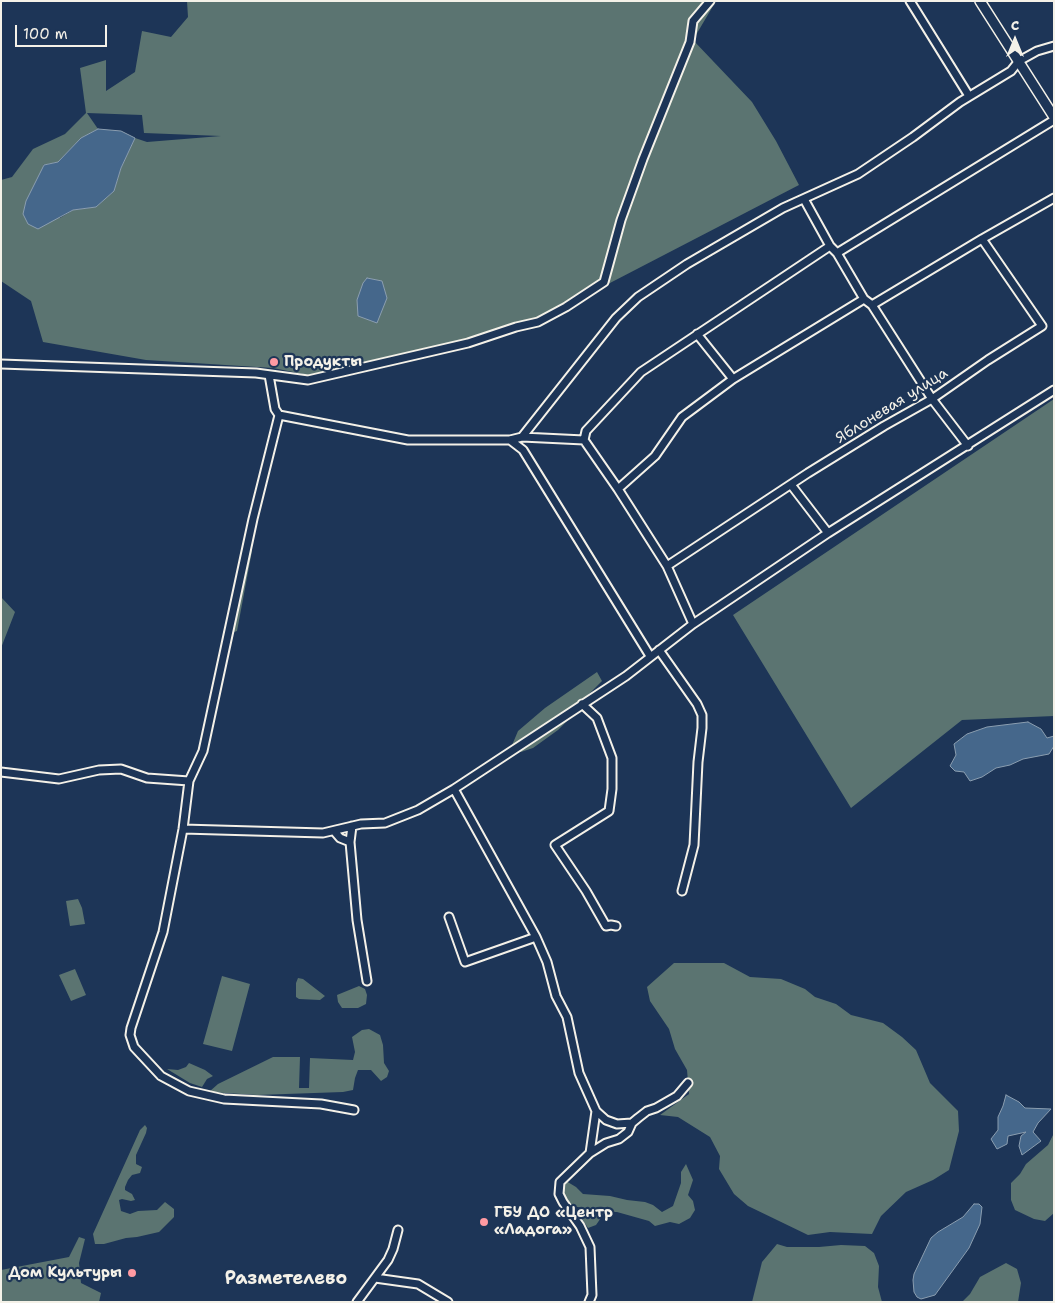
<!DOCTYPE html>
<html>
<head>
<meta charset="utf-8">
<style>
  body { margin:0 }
  #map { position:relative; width:1055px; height:1303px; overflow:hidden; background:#1d3557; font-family:"Shantell Sans",sans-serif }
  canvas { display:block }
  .frame { position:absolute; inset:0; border:2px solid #f4f1e8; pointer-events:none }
  .north { position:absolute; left:990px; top:15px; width:50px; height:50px; -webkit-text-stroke:4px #1d3557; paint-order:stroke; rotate:0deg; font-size:14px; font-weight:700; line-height:20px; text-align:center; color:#f4f1e8 }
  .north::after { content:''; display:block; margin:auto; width:18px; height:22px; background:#f4f1e8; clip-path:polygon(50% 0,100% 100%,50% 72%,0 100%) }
  .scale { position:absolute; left:15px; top:25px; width:92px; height:22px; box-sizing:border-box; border:2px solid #f4f1e8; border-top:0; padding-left:6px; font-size:15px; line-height:18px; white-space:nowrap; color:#f4f1e8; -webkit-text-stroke:4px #1d3557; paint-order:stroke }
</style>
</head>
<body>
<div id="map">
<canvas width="1055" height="1303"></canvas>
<div class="frame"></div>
<div class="north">С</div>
<div class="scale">100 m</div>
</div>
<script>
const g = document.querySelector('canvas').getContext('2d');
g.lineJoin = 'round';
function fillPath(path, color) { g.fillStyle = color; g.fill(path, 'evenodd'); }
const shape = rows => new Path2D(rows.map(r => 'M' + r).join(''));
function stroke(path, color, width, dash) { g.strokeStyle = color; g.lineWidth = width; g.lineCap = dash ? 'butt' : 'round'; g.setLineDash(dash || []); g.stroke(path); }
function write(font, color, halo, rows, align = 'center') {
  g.font = font + ' "Shantell Sans",sans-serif'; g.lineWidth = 4.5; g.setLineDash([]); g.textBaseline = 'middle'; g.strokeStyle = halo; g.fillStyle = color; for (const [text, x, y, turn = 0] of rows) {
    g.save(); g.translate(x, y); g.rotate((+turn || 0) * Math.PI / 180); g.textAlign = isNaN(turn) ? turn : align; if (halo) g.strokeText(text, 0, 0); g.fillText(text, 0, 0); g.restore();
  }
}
const green = shape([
  [187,1,716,1,693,40,752,102,776,141,799,185,556,311,525,325,308,375,273,368,146,360,43,342,31,301,1,281,1,180,12,177,33,149,65,134,86,113,80,68,106,60,106,91,135,72,142,31,171,37,188,17],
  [87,113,142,115,144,133,221,136,147,142,135,138,121,168,114,191,96,207,73,210,60,218,43,165,58,162,81,138,98,129],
  [1054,399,1054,716,962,720,851,808,733,615],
  [248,547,252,547,252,551,237,631,234,632,231,630],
  [1,597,15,612,1,648],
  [597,672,602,681,576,707,571,717,558,730,533,748,521,752,510,750,518,731,545,708],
  [78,899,82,908,85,924,70,926,66,901],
  [674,963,724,963,750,977,781,979,805,989,815,997,836,1004,851,1015,883,1023,902,1037,916,1050,930,1083,958,1111,959,1131,949,1170,933,1180,906,1192,881,1216,872,1234,830,1232,808,1235,748,1206,734,1194,719,1169,720,1156,710,1137,678,1117,660,1115,689,1094,687,1070,675,1049,669,1029,650,1001,647,987],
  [75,969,86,995,71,1001,59,975],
  [222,976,250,984,232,1051,203,1044],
  [298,978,303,979,325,996,320,1000,299,999,296,997,296,983],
  [359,986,365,989,367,995,366,1004,358,1008,342,1008,338,1002,337,995],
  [369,1029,380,1035,383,1045,384,1063,389,1071,387,1077,381,1081,371,1070,358,1070,355,1078,353,1090,343,1092,257,1095,209,1092,218,1084,273,1057,300,1057,299,1088,309,1088,310,1058,353,1060,355,1052,352,1037,362,1030],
  [189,1063,205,1070,213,1076,207,1079,202,1087,190,1083,167,1069,178,1070,186,1067],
  [145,1125,147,1128,146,1133,136,1155,136,1164,142,1167,140,1173,132,1175,128,1180,125,1187,125,1190,132,1194,135,1200,131,1201,122,1199,119,1200,121,1211,130,1214,138,1211,157,1210,165,1202,174,1209,174,1217,159,1232,137,1237,126,1238,104,1244,95,1244,93,1234,140,1130],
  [1054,1133,1054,1213,1045,1221,1034,1219,1015,1210,1011,1200,1011,1183,1020,1174,1026,1164,1048,1145],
  [686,1164,693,1180,688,1195,693,1201,695,1210,690,1218,679,1224,670,1222,655,1226,649,1221,617,1212,605,1212,596,1225,588,1228,580,1216,582,1208,569,1205,565,1198,563,1189,563,1183,566,1181,576,1187,583,1194,610,1196,627,1200,645,1202,653,1205,662,1212,673,1206,681,1183,681,1172],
  [79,1237,85,1239,79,1263,81,1283,101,1293,99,1302,1,1302,1,1270,69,1257],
  [777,1244,787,1247,819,1247,841,1245,865,1246,874,1253,879,1266,878,1287,882,1302,752,1302,762,1262],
  [1006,1263,1017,1269,1021,1283,1018,1302,962,1302,970,1294,980,1277]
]);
const water = shape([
  [98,129,121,131,135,138,121,168,114,191,96,207,73,210,38,229,28,224,23,214,26,201,44,165,58,162,81,138,98,129],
  [367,278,382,281,387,298,377,323,358,316,357,300,363,283,367,278],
  [1028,722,1041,729,1047,738,1054,736,1054,746,1049,754,1023,759,1010,765,996,768,982,777,970,781,964,772,955,771,950,766,956,755,954,744,967,734,987,727,1028,722],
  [1006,1095,1019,1102,1025,1108,1051,1109,1038,1123,1033,1132,1041,1141,1022,1155,1019,1146,1021,1136,1026,1132,1008,1136,1007,1144,997,1149,991,1139,998,1130,998,1117,1003,1106,1006,1095],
  [974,1204,979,1204,982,1207,980,1224,969,1248,935,1295,921,1299,917,1297,914,1292,913,1280,914,1274,931,1238,938,1232,963,1217,974,1204]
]);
const minor = shape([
  [910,1,969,96],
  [804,199,830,246,837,253,864,299,872,305,932,399,968,446],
  [837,253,1054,120],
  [872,305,982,239,1054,198],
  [697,334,733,379],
  [1,364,256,373,308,380,468,343,516,327,538,322,566,307,604,282,621,220,643,159,690,42,693,21,710,1],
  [269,375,275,409,279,415,253,519,203,751,189,781,183,829,163,932,131,1028,130,1035,134,1047,161,1076,189,1091,224,1099,321,1104,354,1110],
  [279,415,408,440,510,440,522,437,584,440,618,489,667,566,693,624],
  [522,437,616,318,638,297,687,264,783,208,858,174,913,137,960,102,1011,71,1019,61,1037,51,1054,46],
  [510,440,523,450,650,656],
  [584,440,586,431,641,372,830,246],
  [792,486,828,533],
  [618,489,655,456,682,417,733,379,864,299],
  [667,566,808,473,884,426,932,399,988,360,1042,326,982,239],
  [659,650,697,704,702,715,702,728,698,762,694,845,682,891],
  [582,704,597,718,612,758,612,789,609,811,555,845,586,891,606,926,611,925,616,926],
  [1,772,59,779,99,770,121,769,147,778,189,781],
  [454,789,536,937,547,962,556,996,567,1017,579,1073,596,1111,590,1153],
  [352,826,350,842,357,920,367,981],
  [183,829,323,833,361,824,385,823,418,810,454,789,626,676,693,624,828,533,1054,390],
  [334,831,340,838,350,842],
  [449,917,465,962,536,937],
  [596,1111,606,1120,617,1124,632,1123],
  [375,1278,418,1284,448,1302],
  [357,1302,388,1260,393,1249,398,1230],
  [589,1302,592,1295,590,1247,580,1226,563,1202,559,1194,560,1182,590,1153,606,1143,619,1139,628,1132,632,1123,638,1118,647,1111,656,1108,677,1096,688,1083]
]);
const tertiary = shape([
  [980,1,1054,117]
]);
const markers = [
  [274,362,5,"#ff9aa2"],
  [484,1222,5,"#ff9aa2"],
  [132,1273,5,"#ff9aa2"]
];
const poiNames = [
  ["Продукты",284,362],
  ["ГБУ ДО «Центр",494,1213],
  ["«Ладога»",494,1230],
  ["Дом Культуры",122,1273,"right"]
];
const streetNames = [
  ["Яблоневая улица",892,406,-32]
];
const quarterNames = [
  ["Разметелево",286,1279]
];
fillPath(green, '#5b7471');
fillPath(water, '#45678b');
stroke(water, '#8b9eb0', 1);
stroke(minor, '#f4f1e8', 11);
stroke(tertiary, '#f4f1e8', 12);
stroke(minor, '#1d3557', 7);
stroke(tertiary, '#1d3557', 9);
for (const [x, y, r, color] of markers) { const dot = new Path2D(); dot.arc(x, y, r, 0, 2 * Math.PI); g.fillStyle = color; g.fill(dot); stroke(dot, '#1d3557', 2); }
write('bold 15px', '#f4f1e8', '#1d3557', poiNames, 'left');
write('15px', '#f4f1e8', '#1d3557', streetNames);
write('bold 18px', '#f4f1e8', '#1d3557', quarterNames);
</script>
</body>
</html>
